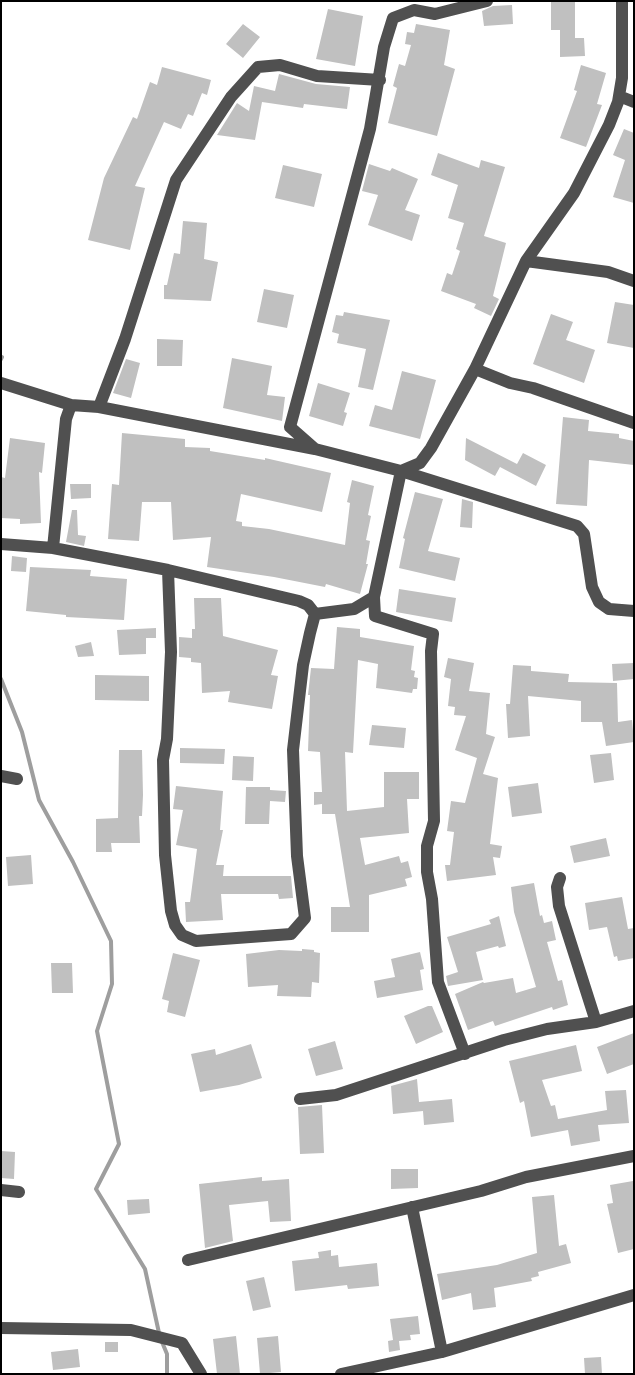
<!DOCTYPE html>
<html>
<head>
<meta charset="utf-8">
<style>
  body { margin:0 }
  #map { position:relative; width:635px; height:1375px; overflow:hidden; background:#fff; font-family:"Noto Sans",sans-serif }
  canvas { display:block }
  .frame { position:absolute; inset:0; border:2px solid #000; pointer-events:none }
</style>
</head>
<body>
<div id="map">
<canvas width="635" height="1375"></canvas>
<div class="frame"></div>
</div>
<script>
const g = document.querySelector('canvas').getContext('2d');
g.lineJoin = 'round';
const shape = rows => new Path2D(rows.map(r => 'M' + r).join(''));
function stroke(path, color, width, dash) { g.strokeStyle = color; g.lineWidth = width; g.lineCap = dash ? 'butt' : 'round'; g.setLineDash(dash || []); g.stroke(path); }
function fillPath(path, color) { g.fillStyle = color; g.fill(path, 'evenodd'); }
const stream = shape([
  [1,359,2,357],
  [1,679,22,732,39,800,73,862,111,941,112,984,97,1031,119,1144,96,1189,145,1269,159,1333],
  [162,1342,167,1354,167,1374]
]);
const building = shape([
  [551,1,575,1,575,38,584,38,585,56,560,57,560,30,551,30],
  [512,5,513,24,484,26,482,11,493,6],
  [328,9,363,16,355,66,316,59],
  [243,24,260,37,243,58,226,44],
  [416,24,450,30,444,65,455,69,437,136,388,123,397,88,393,86,399,64,405,66,411,45,405,44,407,32,414,33],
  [581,65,606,73,597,104,602,105,586,147,560,138,577,91,574,90],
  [162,67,211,80,207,95,202,93,193,116,188,114,181,129,164,122,135,186,145,188,130,250,88,240,104,178,133,117,137,119,150,82,157,85],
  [279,74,316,84,350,87,347,109,304,104,303,108,262,102,255,140,217,135,237,103,249,111,254,86,275,91],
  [624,129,634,133,634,203,613,197,625,160,613,155],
  [438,153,479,168,481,160,505,167,484,236,506,243,493,296,499,299,491,316,474,308,476,304,441,291,447,273,452,275,460,251,456,249,464,223,448,218,458,185,431,175],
  [369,164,390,171,392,168,418,179,405,210,420,215,412,241,368,225,378,195,362,191],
  [283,165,322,174,314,207,275,198],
  [183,221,207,223,204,259,218,262,211,301,164,299,164,285,167,285,174,253,180,254],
  [264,289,294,295,287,328,257,322],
  [615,302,634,305,634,348,607,343],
  [344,312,390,320,373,390,358,387,366,349,337,343,339,334,332,332,336,315,343,316],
  [551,314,573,322,566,340,595,350,584,383,533,364],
  [157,339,183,340,182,366,157,366],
  [232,358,272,366,267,395,285,397,282,421,223,408],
  [126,359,140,363,131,398,113,393],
  [402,371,436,380,420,439,369,426,375,405,392,410],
  [318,383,350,393,344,412,347,413,343,426,309,416],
  [563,417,589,420,588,431,619,434,619,438,634,441,634,465,589,460,587,506,556,504],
  [122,433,185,439,185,447,210,448,210,451,265,460,265,458,331,473,322,512,241,494,236,521,242,522,242,526,269,529,345,545,350,503,347,502,352,480,374,486,368,515,371,516,366,540,370,541,366,564,368,564,360,594,326,584,325,587,274,577,207,567,211,537,173,540,171,502,142,502,139,541,108,539,112,484,119,485],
  [10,438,45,443,42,473,39,472,41,523,20,524,20,519,1,518,1,477,5,478],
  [466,438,517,464,523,453,546,465,536,486,500,467,495,476,465,460],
  [70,484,91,484,91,498,71,499],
  [415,492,443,499,428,551,460,558,455,581,399,568,405,539,403,538],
  [462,499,473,502,472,528,460,527],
  [72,510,77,510,78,535,86,536,84,546,66,542],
  [12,556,27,558,26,572,11,571],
  [30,567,91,570,90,576,127,579,124,620,66,617,66,615,26,611],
  [399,589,456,598,452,622,396,612],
  [194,598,221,598,223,636,278,650,271,675,278,676,272,709,228,702,230,691,202,693,201,663,191,662,191,658,179,657,179,637,192,638,192,629,195,629],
  [337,627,360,629,360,637,414,646,411,670,415,671,414,677,418,678,417,689,413,689,412,693,376,688,378,664,358,660,353,753,345,752,347,811,384,807,384,772,419,772,419,799,407,799,409,833,360,838,365,865,399,856,401,863,408,861,412,877,405,879,407,886,369,895,369,932,331,932,331,907,350,907,335,814,322,814,322,804,314,805,314,792,322,792,320,752,308,751,310,695,308,695,311,668,334,669],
  [156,628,156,638,146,638,146,654,119,655,117,630],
  [91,642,94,656,78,657,75,646],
  [448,658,474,663,469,691,490,693,486,734,495,737,483,774,498,778,490,844,502,846,500,858,493,857,496,875,447,881,445,865,450,865,454,832,447,831,451,801,465,803,477,758,455,750,466,716,454,715,455,707,448,706,451,679,444,677],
  [634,663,634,679,613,681,612,664],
  [513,665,531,666,531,671,569,674,568,682,617,683,618,722,632,720,634,742,606,746,602,722,581,722,581,701,528,696,530,736,508,738,506,704,510,704],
  [95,675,149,676,149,701,95,700],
  [372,725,406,728,404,748,369,745],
  [180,748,225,749,224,764,180,763],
  [119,750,142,750,143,795,142,816,139,816,140,843,111,843,112,852,96,852,96,819,118,818],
  [611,753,614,780,594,783,590,755],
  [233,756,254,757,253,781,232,780],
  [538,783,542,813,512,817,508,787],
  [176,786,223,791,220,830,223,830,216,865,224,865,223,876,291,876,293,898,279,899,278,894,221,894,223,920,186,922,185,902,190,902,197,849,176,845,183,810,173,809],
  [246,787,270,787,270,790,286,791,285,802,270,801,269,824,245,824],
  [606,838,610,856,574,863,570,846],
  [31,855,33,884,8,886,6,857],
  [534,883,540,916,542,915,544,923,552,921,556,940,547,942,558,981,562,980,568,1005,553,1010,552,1007,495,1026,493,1021,468,1030,455,994,483,982,484,983,513,978,516,993,536,987,514,912,511,887],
  [622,897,628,929,634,928,634,958,618,961,617,956,614,957,607,927,589,930,585,903],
  [499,916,506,946,499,948,498,946,476,952,483,980,448,986,446,976,458,972,447,937,491,924,489,920],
  [302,949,314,950,314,952,320,953,319,983,312,982,311,997,277,996,278,985,248,987,246,954,279,950,302,951],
  [420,952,424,969,420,970,423,990,377,998,374,981,395,977,391,959],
  [173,953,200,960,185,1017,167,1012,169,1001,162,999],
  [51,963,72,963,73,993,52,993],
  [428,1006,432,1006,443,1032,416,1044,404,1016],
  [634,1033,634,1064,607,1074,597,1047],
  [335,1041,343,1069,316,1076,308,1049],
  [251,1044,262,1078,239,1085,200,1092,191,1054,215,1049,216,1055],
  [576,1045,582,1071,542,1080,551,1106,555,1105,558,1119,607,1110,605,1091,626,1090,629,1123,598,1125,600,1141,571,1146,568,1130,531,1137,524,1101,520,1103,509,1061],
  [417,1079,419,1102,452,1099,454,1122,424,1125,423,1111,393,1114,391,1086],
  [322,1105,324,1153,300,1154,298,1107],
  [1,1151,15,1152,14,1179,1,1178],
  [391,1169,418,1169,418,1188,391,1189],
  [262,1177,262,1181,289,1179,291,1221,270,1222,268,1201,229,1205,233,1241,205,1248,199,1184],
  [633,1181,634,1249,618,1253,607,1204,613,1203,610,1185],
  [554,1195,559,1246,566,1244,571,1263,538,1272,539,1276,531,1278,532,1281,494,1288,496,1307,473,1310,471,1293,442,1300,437,1274,497,1265,537,1253,532,1197],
  [149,1199,150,1213,128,1215,127,1200],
  [331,1250,331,1256,338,1255,339,1267,377,1263,379,1286,348,1289,347,1285,295,1291,292,1261,319,1258,318,1252],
  [264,1277,271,1307,253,1311,246,1281],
  [418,1316,420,1334,410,1335,411,1340,399,1341,400,1350,389,1352,388,1341,393,1340,390,1319],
  [236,1336,240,1374,217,1374,213,1339],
  [278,1336,281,1372,260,1374,257,1338],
  [105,1342,118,1342,118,1352,105,1352],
  [78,1349,80,1367,53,1370,51,1352],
  [601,1357,602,1374,585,1374,584,1358]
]);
const minor = shape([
  [619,96,634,102],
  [526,261,608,272,634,281],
  [475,369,510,383,533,388,634,423],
  [1,383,71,405],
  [99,407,125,339,176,180,231,97,258,67,280,65,317,76,380,80],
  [315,449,290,427,370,129,384,47,393,18,414,10,435,14,487,1],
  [1,544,53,548,66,419,71,405,99,407,315,449,401,471,577,526,584,534,592,587,599,602,609,609,634,611],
  [53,548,168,570,299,601,308,605,315,614],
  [168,570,171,652,167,739,163,760,165,855,171,911,175,925,182,935,196,941,291,934,305,918,297,856,293,750,303,665,310,633,315,614,354,609,374,597],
  [1,776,17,779],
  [560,878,557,887,559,906,596,1022],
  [465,1054,438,982,432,899,427,872,427,846,434,821,431,651,433,634,375,616,374,597,401,471,420,463,431,448,475,369,526,261,574,193,609,125,618,102,622,78,622,1],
  [300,1099,336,1095,504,1040,547,1029,596,1022,634,1011],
  [1,1190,19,1192],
  [412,1207,442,1352],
  [188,1260,481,1191,526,1177,634,1156],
  [1,1328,131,1330,182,1343,201,1374],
  [341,1374,442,1352,634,1295]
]);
stroke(stream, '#9e9e9e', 4);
fillPath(building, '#c0c0c0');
stroke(minor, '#505050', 12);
</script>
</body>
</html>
